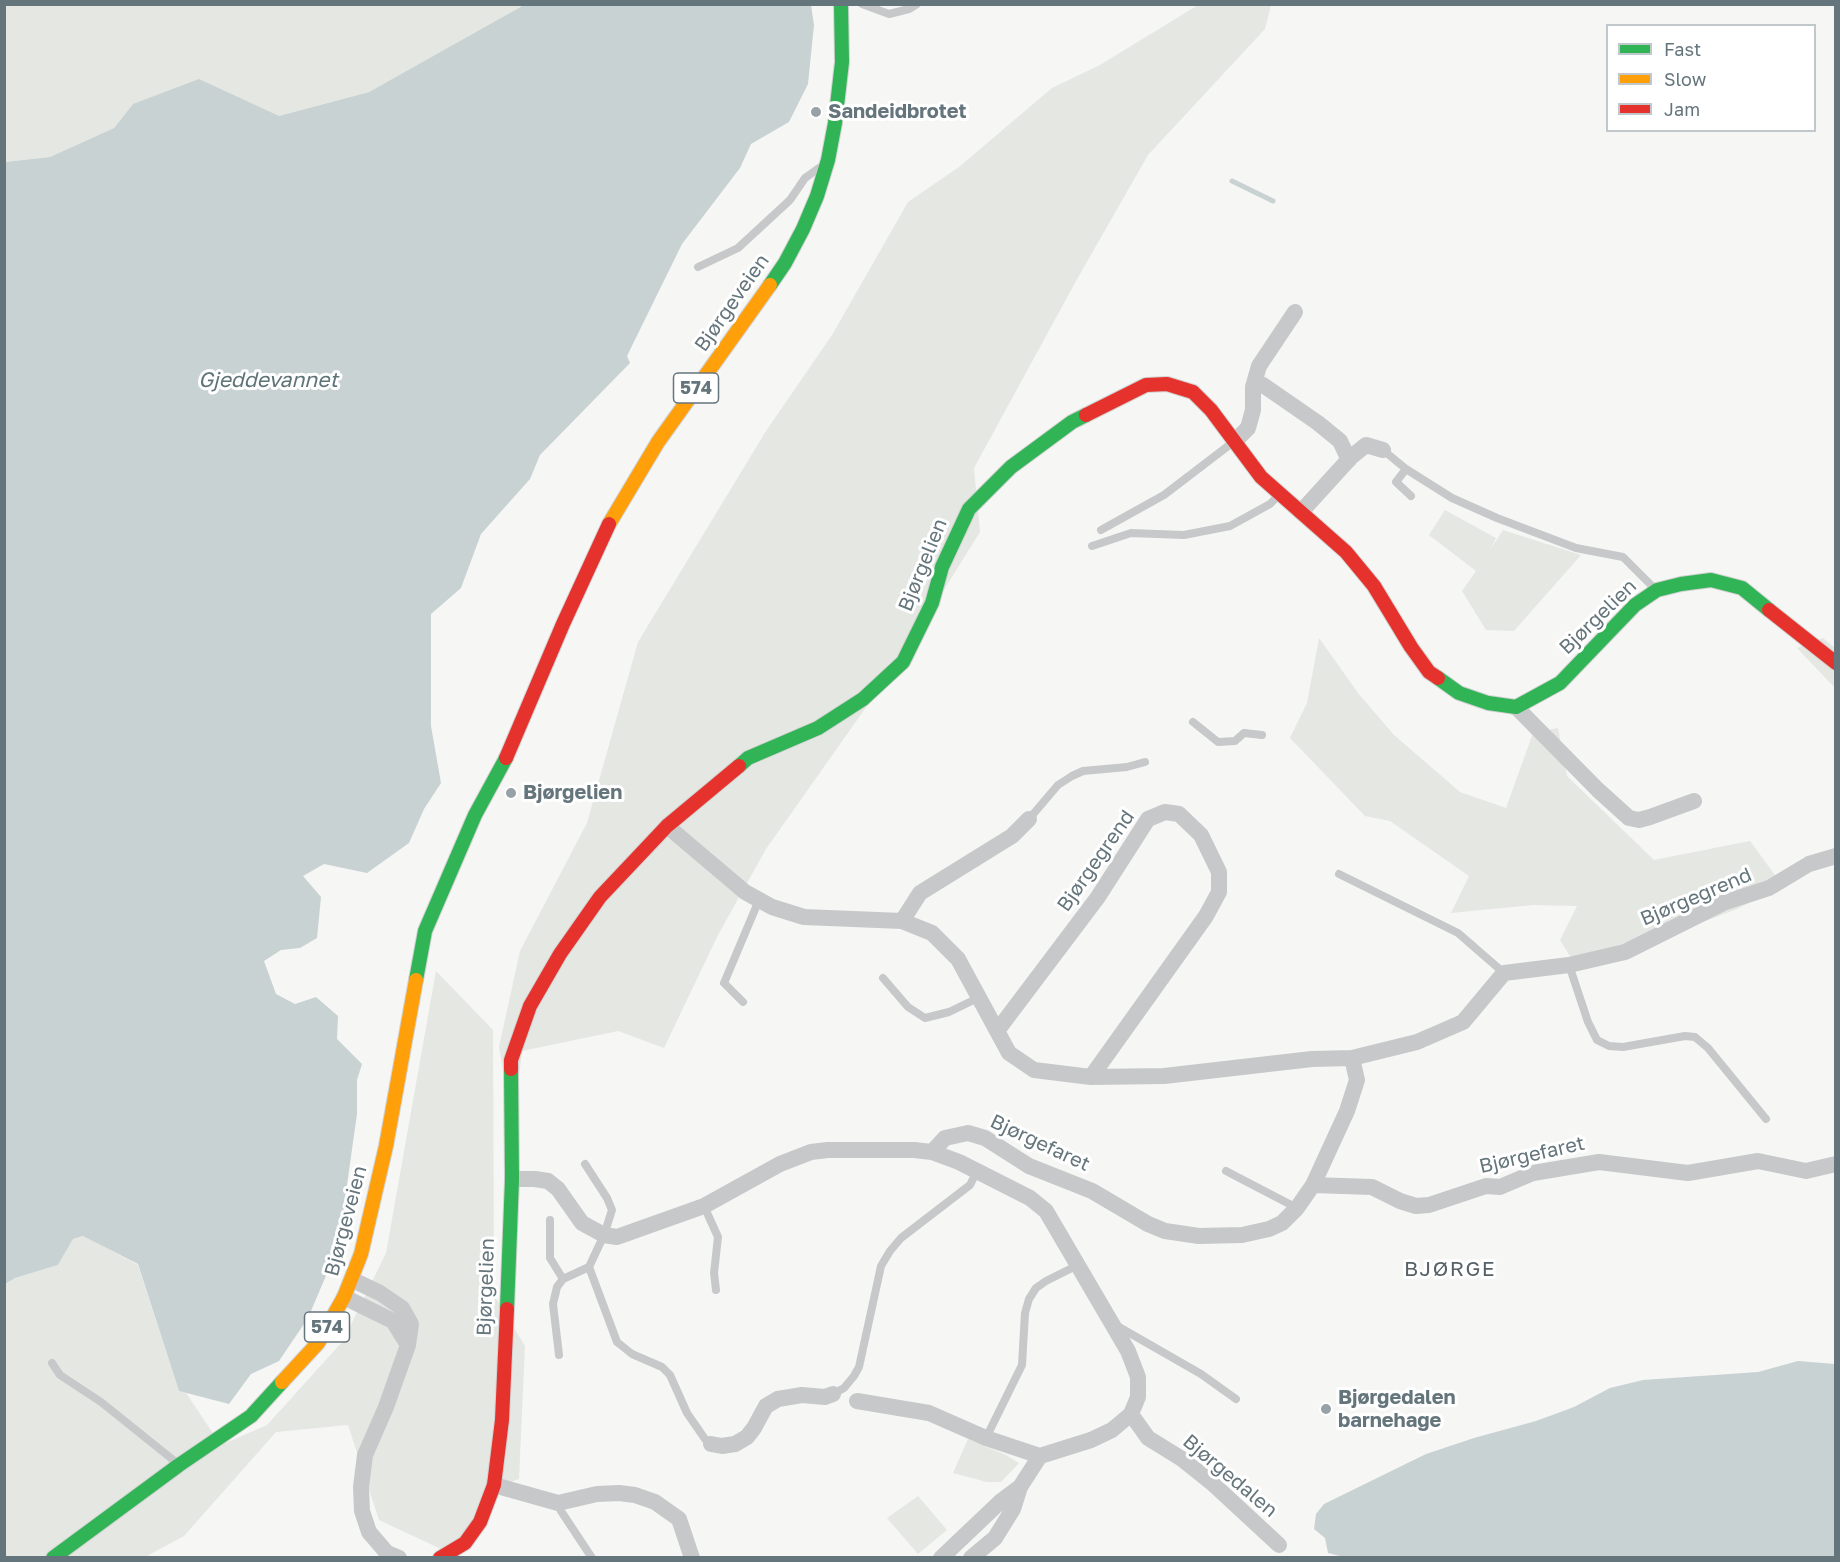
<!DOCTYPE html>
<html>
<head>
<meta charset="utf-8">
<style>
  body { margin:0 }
  #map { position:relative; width:1840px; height:1562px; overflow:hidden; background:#f6f6f5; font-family:"Golos Text",sans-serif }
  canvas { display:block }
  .frame { position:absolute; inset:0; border:6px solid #65757c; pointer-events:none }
  .legend { position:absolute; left:1606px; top:24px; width:210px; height:108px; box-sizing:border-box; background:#fff; border:2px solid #c1c8cb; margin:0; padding:8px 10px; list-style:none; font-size:18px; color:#65757c }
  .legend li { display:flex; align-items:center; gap:12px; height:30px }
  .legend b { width:30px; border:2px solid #c1c8cb }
</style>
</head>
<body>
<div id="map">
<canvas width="1840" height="1562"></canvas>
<div class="frame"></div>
<ul class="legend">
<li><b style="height:8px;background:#30b455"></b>Fast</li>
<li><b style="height:8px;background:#ff9f0a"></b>Slow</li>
<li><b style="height:8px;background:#e5322d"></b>Jam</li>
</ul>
</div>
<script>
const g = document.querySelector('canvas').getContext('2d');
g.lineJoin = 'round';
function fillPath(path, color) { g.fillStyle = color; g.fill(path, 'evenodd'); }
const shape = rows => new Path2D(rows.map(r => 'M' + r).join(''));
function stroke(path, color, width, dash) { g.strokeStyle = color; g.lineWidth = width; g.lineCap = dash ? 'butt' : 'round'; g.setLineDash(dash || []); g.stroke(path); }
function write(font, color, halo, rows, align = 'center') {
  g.font = font + ' "Golos Text",sans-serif'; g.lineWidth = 6; g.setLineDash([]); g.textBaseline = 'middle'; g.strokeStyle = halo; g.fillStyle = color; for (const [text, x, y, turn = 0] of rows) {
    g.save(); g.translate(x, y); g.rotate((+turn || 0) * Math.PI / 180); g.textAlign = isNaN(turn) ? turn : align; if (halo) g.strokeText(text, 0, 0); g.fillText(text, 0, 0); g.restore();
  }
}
const green = shape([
  [5,5,526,5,369,92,279,116,133,104,114,128,50,157,5,162],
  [1198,5,1271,5,1265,29,1148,155,1076,281,974,468,980,532,905,652,766,849,718,935,664,1048,618,1031,522,1051,513,1128,499,1047,520,951,587,823,638,642,766,431,832,335,908,202,959,167,1052,88,1100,65],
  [1445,510,1496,538,1490,550,1503,530,1581,555,1514,631,1486,630,1462,591,1476,571,1429,535],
  [1319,638,1358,693,1394,735,1460,792,1506,808,1533,733,1558,728,1567,776,1654,860,1750,841,1783,886,1737,909,1674,933,1573,961,1560,940,1577,906,1533,905,1451,913,1469,876,1390,821,1365,816,1290,738,1307,703],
  [1823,638,1835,648,1835,688,1797,648],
  [436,971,493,1030,494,1295,525,1346,519,1479,485,1491,458,1557,379,1520,348,1425,276,1432,184,1536,145,1557,5,1557,4,1284,15,1278,58,1265,73,1239,84,1236,138,1265,179,1391,186,1393,221,1445,267,1425,343,1341,386,1253],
  [968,1439,1006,1455,1019,1463,1001,1482,987,1482,953,1473],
  [918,1496,947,1530,918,1554,887,1518]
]);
const water = shape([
  [526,4,811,5,814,25,808,84,789,122,751,144,740,168,682,244,627,356,630,363,540,455,530,479,481,534,461,588,431,614,431,726,441,783,424,809,409,843,367,873,324,864,303,876,321,897,317,938,300,948,281,950,264,961,276,994,295,1004,316,997,338,1016,337,1039,362,1064,357,1080,357,1114,344,1206,345,1231,308,1318,279,1361,251,1374,229,1404,179,1391,138,1264,83,1236,73,1239,58,1265,15,1278,5,1284,5,162,50,157,114,128,133,104,199,79,279,116,369,92],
  [1798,1361,1835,1364,1835,1557,1344,1557,1328,1553,1325,1538,1314,1529,1316,1514,1324,1504,1426,1454,1474,1438,1536,1421,1574,1407,1610,1388,1643,1380,1758,1372]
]);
const stream = shape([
  [1232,181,1273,201]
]);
const lane = shape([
  [862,4,889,14,909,9,917,4],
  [698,267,738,248,790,200,805,178,819,168],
  [1383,450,1406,469,1452,498,1497,518,1576,548,1623,557,1656,590],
  [1406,469,1396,482,1411,496],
  [1101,530,1164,495,1232,443],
  [1092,546,1131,533,1184,535,1230,526,1270,504,1279,495],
  [1193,722,1218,742,1235,741,1244,733,1262,735],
  [1029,819,1058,785,1072,776,1083,771,1127,767,1145,762],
  [1339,874,1458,933,1504,973],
  [1569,965,1588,1022,1597,1040,1609,1046,1623,1047,1685,1036,1695,1037,1708,1048,1766,1119],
  [883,978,908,1007,925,1018,949,1012,978,998],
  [743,1002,724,983,759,900],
  [585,1164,607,1198,612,1210,604,1235,589,1267,617,1342,632,1354,662,1367,670,1375,687,1413,705,1439,711,1444],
  [1226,1171,1297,1208],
  [704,1206,718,1237,714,1273,716,1290],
  [550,1220,550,1258,563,1279],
  [1119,1327,1201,1374,1236,1399],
  [559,1355,553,1304,557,1287,563,1279,589,1267],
  [52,1363,60,1375,101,1402,177,1463],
  [833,1394,844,1388,854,1376,859,1367,881,1266,890,1251,901,1238,970,1185,977,1171],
  [986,1438,1022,1365,1025,1313,1029,1299,1036,1288,1046,1281,1078,1265],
  [558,1503,561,1511,592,1558]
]);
const street = shape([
  [1253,387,1263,385,1318,423,1340,441,1349,460],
  [1235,441,1248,428,1253,410,1253,387,1259,366,1295,312],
  [1301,512,1351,457,1366,445,1383,450],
  [1516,707,1598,790,1629,818,1639,820,1650,817,1694,801],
  [667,826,745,892,772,907,804,917,902,921,932,933,958,959,1009,1053,1034,1070,1091,1077,1164,1076,1312,1059,1352,1058,1417,1042,1463,1022,1504,973,1569,965,1625,952,1723,903,1769,888,1809,864,1836,856],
  [902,921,920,893,1012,836,1029,819],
  [997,1031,1098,897,1148,819,1165,812,1179,814,1201,835,1219,872,1219,892,1206,916,1091,1077],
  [932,1152,945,1138,968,1133,985,1138,1029,1166,1092,1191,1148,1224,1165,1231,1199,1236,1242,1235,1269,1229,1282,1223,1297,1208,1313,1185,1372,1187,1400,1201,1416,1206,1429,1205,1486,1186,1500,1187,1533,1173,1599,1162,1688,1173,1758,1161,1806,1171,1836,1164],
  [512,1179,535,1179,548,1181,558,1189,582,1223,604,1235,617,1237,704,1206,780,1164,811,1152,828,1150,914,1150,932,1152,959,1162,1030,1198,1046,1211,1128,1351,1138,1377,1138,1397,1131,1414,1112,1430,1091,1440,1040,1456,1020,1487,1000,1502,941,1558],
  [1313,1185,1347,1111,1357,1080,1352,1058],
  [353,1280,380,1293,402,1308,411,1324,408,1345,386,1407,365,1455,361,1487,362,1511,369,1532,387,1553,399,1558],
  [344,1297,393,1321,408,1345],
  [857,1401,929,1413,986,1438,1040,1456],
  [1131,1414,1148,1438,1182,1459,1212,1483,1279,1545],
  [711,1444,722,1446,735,1444,747,1437,754,1428,766,1406,778,1399,802,1395,825,1397,833,1394],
  [494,1485,558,1503,597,1494,619,1493,635,1495,655,1502,679,1519,692,1558],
  [971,1558,995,1538,1013,1509,1020,1487]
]);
const fast = shape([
  [770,285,785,263,803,229,817,196,828,160,835,123,842,62,841,4],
  [1438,678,1459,693,1488,703,1516,707,1560,683,1635,605,1657,590,1681,584,1711,580,1742,588,1769,610],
  [739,766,748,758,818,728,863,699,903,662,932,603,942,567,969,509,1011,467,1072,422,1086,415],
  [416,980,425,931,475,815,506,758],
  [507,1309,512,1179,511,1069],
  [53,1558,179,1465,251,1416,282,1382]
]);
const slow = shape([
  [609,524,658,442,770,285],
  [282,1382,318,1343,344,1297,361,1254,386,1146,416,980]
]);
const jam = shape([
  [1086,415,1146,385,1167,384,1193,392,1211,410,1261,477,1346,552,1374,586,1411,647,1429,672,1438,678],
  [1769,610,1836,663],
  [506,758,563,624,609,524],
  [511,1069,511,1060,530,1006,560,954,600,897,667,826,739,766],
  [440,1558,465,1543,480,1522,494,1485,502,1420,507,1309]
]);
const markers = [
  [816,112,6,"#98a2a6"],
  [511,793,6,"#98a2a6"],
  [1326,1409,6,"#98a2a6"]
];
const shields = [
  [696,388,45],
  [327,1327,45]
];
const shieldNames = [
  ["574",696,388],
  ["574",327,1327]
];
const poiNames = [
  ["Sandeidbrotet",828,112],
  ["Bjørgelien",523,793],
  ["Bjørgedalen",1338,1398],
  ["barnehage",1338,1421]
];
const streetNames = [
  ["Bjørgeveien",732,303,-55],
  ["Bjørgelien",923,565,-68],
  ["Bjørgelien",1598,617,-44],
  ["Bjørgegrend",1096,861,-55],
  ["Bjørgegrend",1696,897,-23],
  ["Bjørgefaret",1040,1143,25],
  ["Bjørgefaret",1532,1155,-13],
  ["Bjørgeveien",346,1221,-75],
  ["Bjørgelien",486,1287,-88],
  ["Bjørgedalen",1230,1476,40]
];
const waterNames = [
  ["Gjeddevannet",268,380]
];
const neighbourhoodNames = [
  ["BJØRGE",1450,1269]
];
fillPath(green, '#e5e7e3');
fillPath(water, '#c8d2d3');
stroke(stream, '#c8d2d3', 5);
stroke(fast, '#d1d2d2', 16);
stroke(slow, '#d1d2d2', 16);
stroke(jam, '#d1d2d2', 16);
stroke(lane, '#c7c8c9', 8);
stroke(street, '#c7c8c9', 16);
stroke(fast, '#30b455', 14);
stroke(slow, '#ff9f0a', 14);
stroke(jam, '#e5322d', 14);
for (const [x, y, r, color] of markers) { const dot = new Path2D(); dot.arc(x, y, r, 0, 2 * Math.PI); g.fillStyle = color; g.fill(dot); stroke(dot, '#fff', 2); }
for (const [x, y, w] of shields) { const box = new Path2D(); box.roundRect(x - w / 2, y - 15, w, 30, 4.5); g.fillStyle = '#fff'; g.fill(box); stroke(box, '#65757c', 1.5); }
write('bold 18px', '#65757c', null, shieldNames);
write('bold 20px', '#65757c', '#fff', poiNames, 'left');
write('20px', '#65757c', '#fff', streetNames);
write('italic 21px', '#5f7478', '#fff', waterNames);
g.letterSpacing = '1.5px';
write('21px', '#566268', '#fff', neighbourhoodNames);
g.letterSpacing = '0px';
</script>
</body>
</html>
